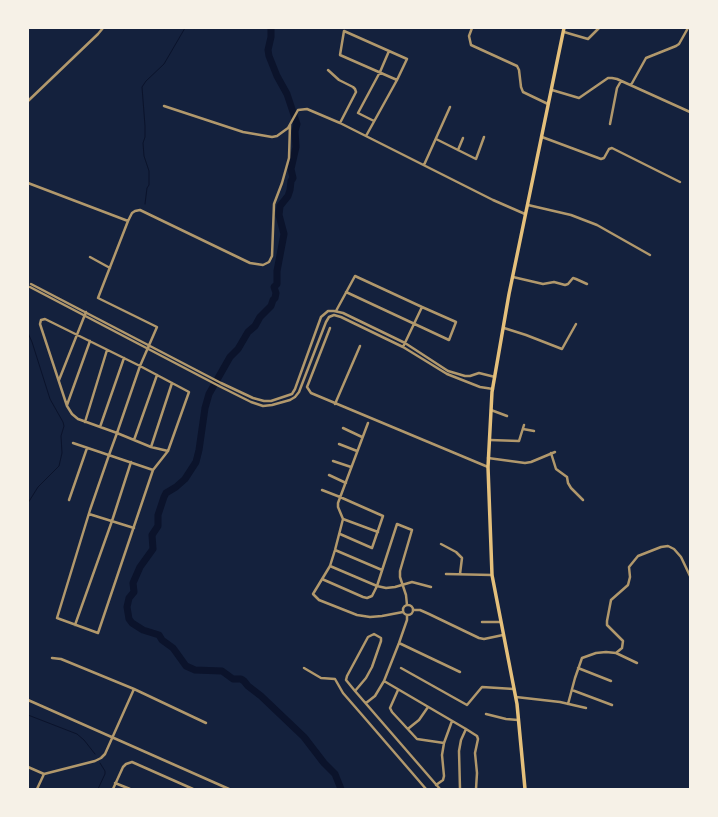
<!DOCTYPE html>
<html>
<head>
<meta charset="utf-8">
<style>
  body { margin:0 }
  #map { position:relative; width:718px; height:817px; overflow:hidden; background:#14213d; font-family:Manrope,sans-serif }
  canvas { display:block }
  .frame { position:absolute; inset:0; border:29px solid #f6f1e7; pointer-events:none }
</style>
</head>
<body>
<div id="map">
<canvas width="718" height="817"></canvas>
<div class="frame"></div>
</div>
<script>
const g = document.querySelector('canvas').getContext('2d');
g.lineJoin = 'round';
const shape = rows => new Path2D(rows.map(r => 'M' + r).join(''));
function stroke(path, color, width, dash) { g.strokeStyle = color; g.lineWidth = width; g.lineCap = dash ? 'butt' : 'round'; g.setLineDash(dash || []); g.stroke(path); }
const stream = shape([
  [145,204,147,188,149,185,149,171,144,156,143,143,145,137,145,126,142,87,146,81,164,64,185,28],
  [28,333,32,342,50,399,63,422,64,426,61,436,62,453,59,466,38,487,28,503],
  [28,715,77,734,84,740,95,754],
  [98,789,105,774,105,771,100,763]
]);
const river = shape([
  [271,28,271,37,268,50,269,56,277,76,287,94,297,124,295,131,296,147,291,169,293,178,291,181,290,190,288,196,280,206,279,215,284,234,277,271,277,284,274,287,276,293,275,298,273,300,271,306,260,317,255,326,248,332,238,349,230,357,209,394,205,408,199,450,196,462,185,479,176,487,166,493,164,497,158,515,158,526,152,535,153,549,140,567,133,583,134,592,129,598,127,607,129,619,132,623,143,630,159,635,162,640,173,648,186,666,195,670,222,671,233,679,241,679,244,681,248,686,261,696,304,737,324,763,335,774,341,789]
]);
const minor = shape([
  [472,28,469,36,471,45,517,66,519,70,521,87,523,92,548,104],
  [564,32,588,39,599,28],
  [328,70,339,80,353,87,355,89,356,92,340,123],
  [631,85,646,58,676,46,679,44,688,28],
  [552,90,579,98,608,78,612,78,617,79,690,112],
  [28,101,98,34,103,28],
  [164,106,243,132,272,137,277,136,288,128,298,110,307,109,340,123,493,200,525,214],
  [374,121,358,113,380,72,389,51],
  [610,124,617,88,621,81],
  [366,136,397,80,407,59,344,31,340,55,397,80],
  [542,137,601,159,604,158,609,149,612,148,680,182],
  [436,139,476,159,484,137],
  [458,150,463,138],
  [424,165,450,107],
  [28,183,128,221],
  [528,205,571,215,597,225,650,255],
  [90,257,110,268],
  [513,277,543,284,554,282,565,285,568,284,573,278,576,279,587,284],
  [31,284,221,383,253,398,264,401,271,401,292,394,295,389,321,317,328,311,334,311,343,313,405,343,448,371,465,376,470,376,479,373,495,377],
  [30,287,219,386,251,402,263,406,272,405,290,400,295,397,299,392,326,322,329,317,334,315,341,317,403,347,447,374,480,387,493,389],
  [346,292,449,340,456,322,422,307],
  [336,311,355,276,422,307,403,347],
  [330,328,309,382,307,387,311,393,488,467],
  [504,328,526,335,562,349,576,324],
  [59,380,86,312],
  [335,404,360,346],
  [67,405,90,341],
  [491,410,507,416],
  [85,422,107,350],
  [368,423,338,503,338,507,343,519,335,550,330,566,313,594,319,600,357,615,370,617,382,616,403,612],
  [100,427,124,358],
  [343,428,362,437],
  [523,429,534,431],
  [134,440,157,375],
  [490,440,519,441,524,425],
  [73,443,153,470],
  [339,444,357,451],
  [151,447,172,383],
  [168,451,151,447,117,433,78,419,72,414,67,406,40,324,41,320,45,319,140,366,189,392,168,451,153,470,98,633,57,618,90,510,109,455,117,433,140,366,157,327,98,298,128,221,132,213,135,211,140,210,250,263,263,265,269,262,272,256,274,204,282,183,289,158,290,125],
  [551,453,556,469,567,477,568,483,571,488,583,500],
  [488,458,525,463,531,462,555,452],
  [333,461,351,467],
  [329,475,346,483],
  [322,490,340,497,383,516,372,548,340,534],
  [69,500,87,448],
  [89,514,134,528],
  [343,519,378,532],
  [441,544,456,552,462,558,460,574],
  [335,550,382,570],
  [330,566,377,586,386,588,395,587,412,582,431,587],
  [446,574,492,575],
  [322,579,363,597,367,598,372,596,377,586,397,524,412,530,400,571,400,577,406,595,407,605],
  '403 610a5 5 0 1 1 10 0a5 5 0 1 1-10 0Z',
  [413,610,420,610,429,614,479,638,484,639,503,635],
  [482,622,500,622],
  [75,625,112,521,131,462],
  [399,643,460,672],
  [52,658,61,659,134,689,206,723],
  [637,663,616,653,622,648,623,641,607,625,607,621,611,600,628,585,630,577,629,567,638,556,661,547,668,546,674,549,681,557,690,576],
  [304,668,321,678,335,679,343,693,363,716,426,789],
  [401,668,467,705,482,687,514,689],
  [578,668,611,681],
  [384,681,466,729,477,736,478,739,475,753,477,773,476,789],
  [398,690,390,708,392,712,417,739,444,743],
  [572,690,612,705],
  [355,691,366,678,372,667,381,641,381,638,374,634,368,637,347,676,346,680,355,691,440,789],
  [516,697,560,702,586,708],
  [28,700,229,789],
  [366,703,375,696,384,681,399,643,407,620,407,615],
  [568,704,575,678,582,658,596,653,606,652,616,653],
  [486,714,506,719,518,720],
  [409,728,419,720,428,707],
  [28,767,44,774,95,761,101,758,105,754,134,689],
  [115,783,130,789],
  [436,785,443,780,444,776,442,755,444,743,452,721],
  [37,789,44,774],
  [113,789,123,767,126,764,132,762,193,789],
  [460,789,459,751,461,740,466,729]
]);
const primary = shape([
  [525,789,517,704,492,575,488,467,492,392,509,294,564,28]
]);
stroke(stream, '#0b132b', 1);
stroke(river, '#0b132b', 7);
stroke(minor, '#b1986c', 2.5);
stroke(primary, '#e5c07b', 3.5);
</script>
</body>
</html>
